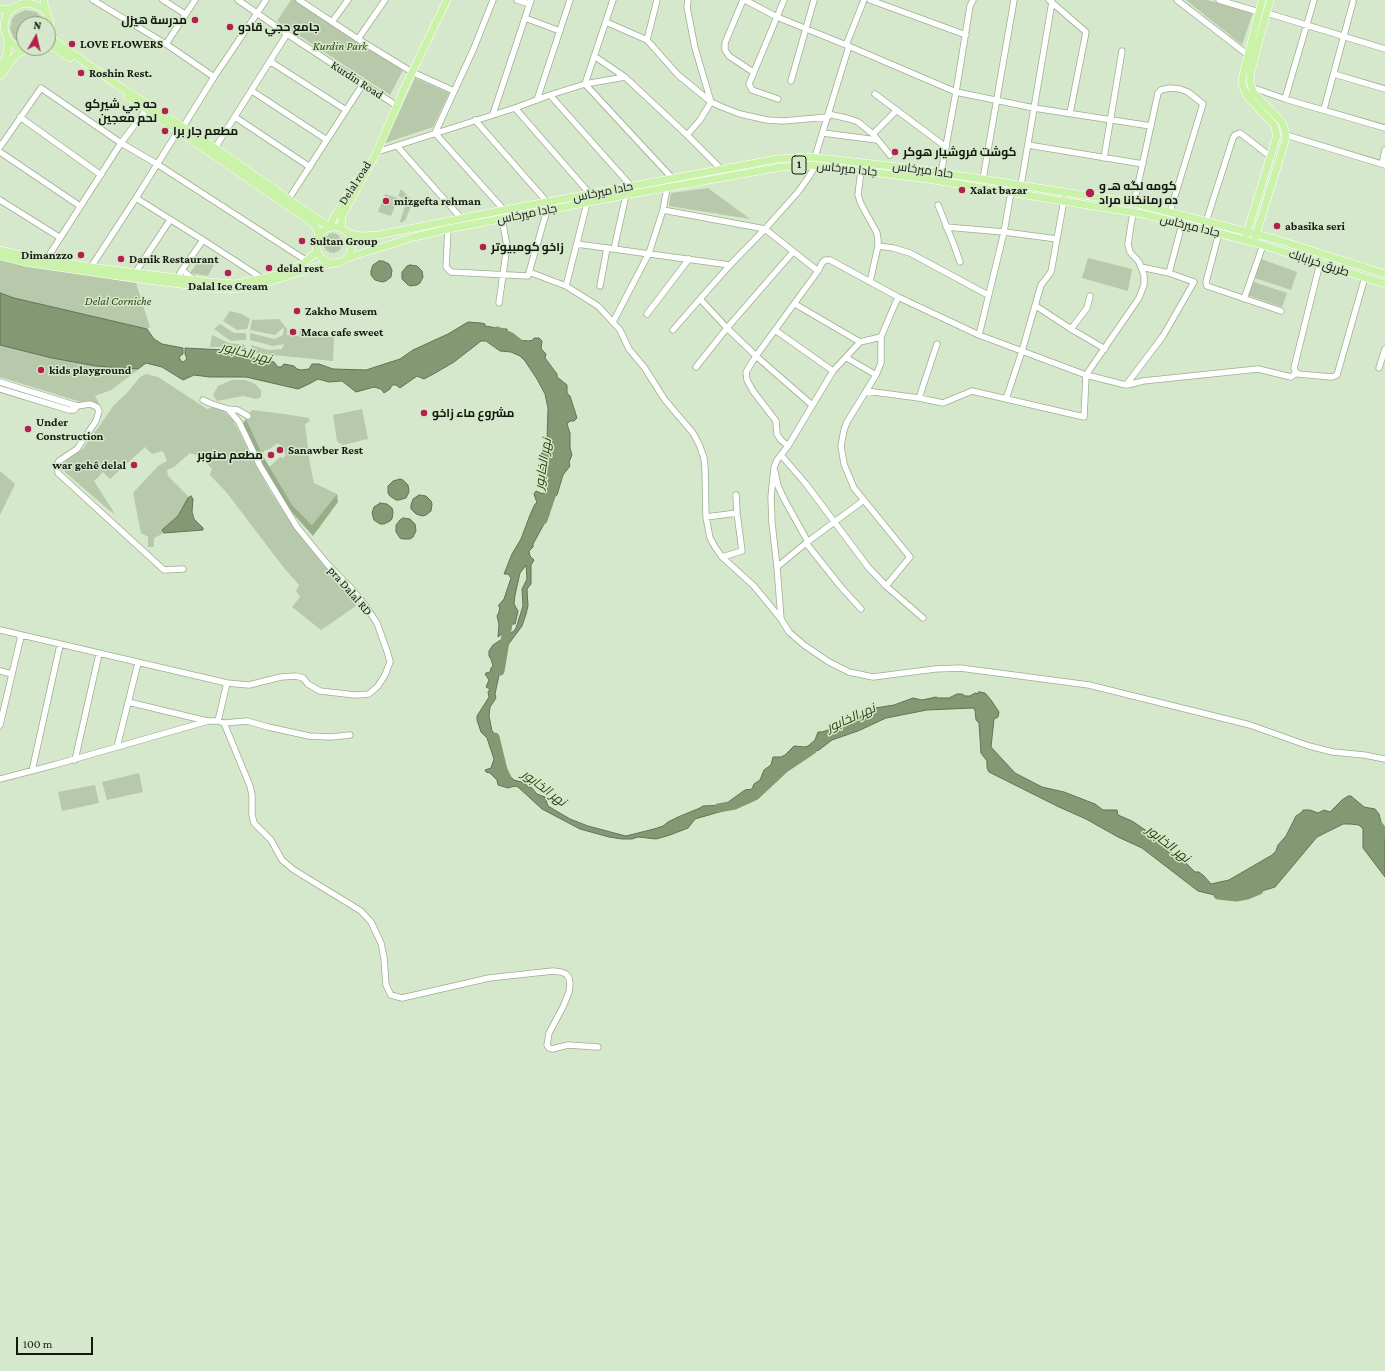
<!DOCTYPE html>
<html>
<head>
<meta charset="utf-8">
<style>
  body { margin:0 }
  #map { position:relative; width:1385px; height:1371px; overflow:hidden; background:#d6e8cb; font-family:"Crimson Pro",serif }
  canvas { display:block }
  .north { position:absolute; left:16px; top:16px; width:40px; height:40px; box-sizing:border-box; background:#d6e8cb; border:1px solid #889580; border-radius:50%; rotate:8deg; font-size:11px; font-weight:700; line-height:16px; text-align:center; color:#13190f }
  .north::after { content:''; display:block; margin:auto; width:14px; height:18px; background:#b2214b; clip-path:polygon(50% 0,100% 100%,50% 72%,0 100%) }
  .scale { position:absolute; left:16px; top:1337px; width:77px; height:18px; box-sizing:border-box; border:2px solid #13190f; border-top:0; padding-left:5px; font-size:12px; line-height:14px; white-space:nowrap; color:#13190f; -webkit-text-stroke:3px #d6e8cb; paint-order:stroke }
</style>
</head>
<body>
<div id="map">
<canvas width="1385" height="1371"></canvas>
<div class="north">N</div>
<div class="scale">100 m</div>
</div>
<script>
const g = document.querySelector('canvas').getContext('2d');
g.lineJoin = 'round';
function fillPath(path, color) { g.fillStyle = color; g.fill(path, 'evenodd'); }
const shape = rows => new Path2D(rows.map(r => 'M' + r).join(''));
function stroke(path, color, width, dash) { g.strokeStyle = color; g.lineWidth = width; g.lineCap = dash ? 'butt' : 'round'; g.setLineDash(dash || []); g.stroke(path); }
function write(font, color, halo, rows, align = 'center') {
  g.font = font + ' "Crimson Pro",Cairo,serif'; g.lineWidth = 3; g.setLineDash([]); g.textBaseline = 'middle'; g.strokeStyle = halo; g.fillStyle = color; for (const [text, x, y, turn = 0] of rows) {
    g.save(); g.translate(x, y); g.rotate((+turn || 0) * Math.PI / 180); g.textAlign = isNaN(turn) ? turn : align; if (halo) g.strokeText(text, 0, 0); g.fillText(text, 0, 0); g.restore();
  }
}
const green = shape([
  [291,0,295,0,403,70,390,95,277,21],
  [1186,0,1207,0,1253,12,1242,45],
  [25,10,36,12,40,16,44,24,24,24,24,45,14,39,10,29,12,19,15,15],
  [415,78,449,93,433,127,385,143],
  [708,188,750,219,669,206,671,193],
  [401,189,413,201,405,221,403,221,402,223,400,222,407,200,398,196],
  [385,194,398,198,391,216,378,212],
  [333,232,334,234,336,233,337,235,339,235,339,238,342,238,341,240,343,241,342,246,340,248,341,250,338,250,339,252,335,252,334,254,332,252,330,253,328,251,325,250,326,248,324,248,324,246,322,244,324,242,323,238,325,236,328,236,329,233,331,234],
  [202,256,215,263,208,276,190,273],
  [0,258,28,266,136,283,150,327,147,329,14,298,0,293],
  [1088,258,1132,269,1128,291,1082,278],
  [1261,259,1297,272,1291,290,1255,278],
  [1251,281,1287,293,1282,307,1247,295],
  [230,311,242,314,250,319,247,329,237,330,223,321],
  [279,319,287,329,287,335,299,336,300,328,304,328,303,336,334,337,333,361,253,353,251,345,268,350,282,349,284,344,273,346,250,340,250,333,274,339,283,335,284,327,275,335,250,330,252,320],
  [220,324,234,333,246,333,246,340,231,341,214,329],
  [212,335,229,343,245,345,247,352,226,347,210,347],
  [0,345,52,358,96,366,130,368,138,370,111,390,95,396,100,405,97,407,0,377],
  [146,374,158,377,207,409,218,406,233,420,270,491,300,535,333,577,354,600,356,606,321,630,292,607,300,597,296,591,299,585,284,568,227,493,210,475,212,469,200,456,190,453,174,467,167,470,168,476,189,497,178,516,163,531,164,533,154,538,154,547,148,547,148,537,141,533,133,493,158,466,167,461,163,451,152,454,145,447,110,479,103,472,94,481,115,514,110,511,65,472,63,464,68,459,83,449,114,405,127,393,140,377],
  [232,380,245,380,255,384,261,390,261,397,256,399,243,396,217,401,213,395,218,386],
  [362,409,368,439,343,445,339,443,337,441,333,415],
  [252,410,285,414,309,418,310,421,305,424,310,464,314,483,337,494,312,525,292,505,269,467,280,457,283,458,286,455,278,443,268,450,265,450,263,453,261,453,246,419],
  [0,471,15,484,0,515],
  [139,773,143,792,107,800,102,782],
  [95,785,99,803,62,811,58,792]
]);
const forest = shape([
  [246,419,263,456,292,505,312,525,337,494,338,502,313,536,289,509,261,462,242,425]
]);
const water = shape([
  [379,261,383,261,389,264,392,270,391,277,386,281,382,282,375,280,371,275,371,271,373,265,379,261],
  [410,265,417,266,422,271,423,277,420,283,417,285,410,286,407,284,402,279,402,272,407,266,410,265],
  [0,293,14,298,147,329,154,339,162,344,183,348,183,354,179,357,181,361,183,362,187,359,185,354,185,348,225,350,243,356,260,359,265,362,268,361,274,362,278,367,281,367,284,364,294,366,297,369,301,370,309,369,312,364,319,364,333,369,366,370,400,359,413,350,448,334,468,322,481,323,485,324,485,326,503,329,507,329,508,335,515,340,529,341,533,340,534,338,539,338,542,341,541,348,543,351,546,354,545,358,557,374,557,377,567,385,567,393,570,396,577,418,574,421,570,421,567,424,570,433,570,448,572,455,569,462,570,466,563,475,557,495,549,500,547,508,549,515,533,544,533,547,529,551,530,556,534,560,531,565,531,584,527,589,528,606,526,614,522,626,499,657,502,660,501,666,495,694,496,698,490,707,489,716,492,731,495,734,498,756,504,771,514,780,525,783,528,787,531,787,537,794,545,797,548,806,553,809,570,819,588,826,622,835,626,836,654,829,663,826,668,822,678,817,700,808,703,806,724,805,745,790,752,789,754,784,760,780,764,770,771,765,773,757,781,757,785,755,794,746,805,747,808,746,815,740,818,732,822,732,837,727,843,727,861,716,868,714,875,708,894,705,913,698,922,700,936,697,938,698,949,698,957,694,962,694,965,696,970,696,975,693,978,694,978,692,980,692,985,693,991,700,999,712,998,717,994,719,991,747,1015,773,1042,787,1064,792,1095,804,1103,810,1117,810,1118,815,1132,821,1157,838,1160,844,1166,847,1169,851,1186,863,1195,872,1199,872,1204,876,1211,884,1229,880,1272,855,1276,851,1278,845,1286,836,1296,816,1302,812,1303,810,1310,810,1318,813,1324,810,1330,812,1342,800,1348,796,1351,796,1364,807,1375,809,1379,814,1381,822,1380,828,1385,838,1385,877,1363,848,1363,829,1359,825,1350,824,1343,824,1317,837,1275,887,1252,894,1223,897,1198,891,1142,848,1118,837,1086,819,1059,807,989,772,987,768,987,761,981,753,979,723,976,720,975,710,973,708,927,710,886,718,858,731,832,740,819,750,792,759,784,768,777,773,774,776,773,781,767,785,767,788,739,800,726,810,695,819,688,828,670,835,656,839,638,837,632,839,622,839,609,837,580,829,542,809,518,787,515,786,508,788,498,785,497,780,490,773,486,772,485,770,491,768,494,759,487,738,481,732,477,720,477,716,489,697,488,692,490,689,486,687,489,680,485,674,486,673,490,672,491,668,493,666,491,659,489,656,489,651,493,645,514,631,516,628,523,606,522,589,527,579,526,565,520,573,515,595,514,604,518,611,515,624,509,624,506,625,502,634,498,637,499,624,497,616,499,612,500,606,498,606,504,599,511,578,508,574,504,574,512,554,521,539,530,515,535,504,537,503,534,494,536,491,543,494,547,488,540,484,545,482,546,479,545,476,542,475,541,473,544,467,541,459,543,446,547,441,548,408,545,394,537,379,525,361,520,356,511,352,500,351,486,341,481,341,454,362,437,372,424,379,417,376,400,388,396,385,392,385,390,389,384,393,381,389,374,387,356,392,342,381,329,382,318,379,309,384,298,389,246,377,210,377,194,375,183,380,162,367,146,363,138,369,96,366,52,358,0,345,0,293],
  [400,479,403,480,408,485,409,492,406,498,399,500,396,500,390,496,388,493,388,486,393,481,400,479],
  [419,495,426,496,431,501,432,504,431,511,426,515,422,516,416,514,411,509,411,505,413,499,419,495],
  [191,496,193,499,192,512,194,519,203,528,203,530,164,533,162,530,178,516,188,498,191,496],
  [380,503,387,504,392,508,393,512,392,519,390,521,384,524,380,524,374,520,372,513,374,507,380,503],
  [403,518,410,519,415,524,416,531,413,537,410,539,403,539,400,538,396,532,396,525,400,520,403,518]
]);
const river = shape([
  [497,331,511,337,525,348],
  [543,520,554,487],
  [500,671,510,612],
  [495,737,503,770,507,778],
  [718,808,735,805,755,796,785,768,812,750],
  [1372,821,1379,826,1385,834],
  [1218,895,1236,897,1247,895,1259,890]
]);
const minor = shape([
  [93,0,166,44,214,77],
  [163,0,185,14],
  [238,0,287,34,397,106],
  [299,0,358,39,412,72,454,91],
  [493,0,474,48,435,133,504,210],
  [517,0,530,4],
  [613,0,585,84,673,179],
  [743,0,725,43,725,50,729,56,753,72],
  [745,0,777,17,846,45,956,92,1034,108,1151,126],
  [870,0,966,35],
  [1049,0,1086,32,1070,113],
  [1177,0,1248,55],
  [1219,0,1259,12],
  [1267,13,1385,49],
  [525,18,560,31],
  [332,22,348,0],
  [606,22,647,40,678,75,711,102,722,107,740,114,767,120,783,121,828,117],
  [358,39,385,0],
  [647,40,657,0],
  [166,44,195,0],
  [846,45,864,0],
  [594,56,625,77],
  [271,62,346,110],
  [1334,74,1385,89],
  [791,81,814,0],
  [1251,87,1285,99,1385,128],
  [252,91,327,140],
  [875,94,946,147],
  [550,95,631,186],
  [778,99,752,90,749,84,784,0],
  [1285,99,1314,0],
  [537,100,570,0],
  [515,108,590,194],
  [1324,109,1353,2],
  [493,114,531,0],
  [828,114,850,119,858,122,873,134,890,155],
  [20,117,101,175],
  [235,117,310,167],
  [475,120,547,202],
  [183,127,214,77,266,0],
  [823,133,877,140],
  [873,134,897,110],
  [687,135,700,120,711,102,695,48,687,7,688,0],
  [1286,135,1385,165],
  [1028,145,1143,164],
  [397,146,461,218],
  [0,147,41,88,121,143,157,164,307,261],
  [215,148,287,34],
  [0,152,80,206],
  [377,152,515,108,550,95,585,84,625,77,687,135,722,170],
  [815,157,849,46],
  [1104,158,1122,51],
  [1382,164,1385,150],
  [816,165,808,178,798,192,765,229,818,271],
  [861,170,858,195,861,204,877,233,878,240,878,246,870,282],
  [941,173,956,92,970,6,973,0],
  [983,179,1014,0],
  [1021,185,1052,2],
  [136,198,203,240,263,279],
  [0,200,59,237],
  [288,200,363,84],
  [1134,203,1158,93,1161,90,1170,88,1180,89,1188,92,1203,104,1170,212],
  [938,205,954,245,960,262],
  [663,210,765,229,730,265,700,299,727,328,756,356,812,405],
  [1206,222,1233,138,1235,135,1240,133,1244,136,1271,157],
  [946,227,1004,232,1057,239],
  [448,229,446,267,451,272,528,276,547,210],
  [1219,233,1206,282,1207,286,1281,311],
  [577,244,730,265],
  [878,246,893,248,910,253,988,295],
  [614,249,626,195],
  [46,260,121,143,146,110],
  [1320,263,1294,368,1295,371,1298,374,1332,377,1337,375,1365,277],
  [91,267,136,198,178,131],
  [529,272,566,286,598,306,620,330,629,349,644,367,665,400,693,433,699,444,704,458,705,468,706,517,710,538,715,547,722,557,754,586,781,619,777,567,772,523,771,497,774,468,777,460,788,446,833,371,860,342,795,304],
  [135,273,170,220],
  [186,273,189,276,194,279],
  [1169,273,1182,224],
  [179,279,180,273,203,240],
  [566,286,587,203],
  [600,286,607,248],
  [1244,299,1263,245],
  [499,303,507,246,502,219],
  [1036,306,1071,329,1105,349],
  [647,314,689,259],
  [613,322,649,253,663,210,667,188],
  [1071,329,1087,308,1090,296],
  [673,330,700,299],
  [775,330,833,371],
  [979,335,1004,232,1011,192],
  [860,342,881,337],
  [847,358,876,375],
  [696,367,727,328,793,252],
  [1379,368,1385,349],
  [0,382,77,406,90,404,97,407,99,411,96,421,77,449,59,461,57,465,58,473,164,570,183,569],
  [1127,385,1143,381,1258,369,1291,377,1296,373],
  [0,389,69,410,74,410,77,406],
  [866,391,919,398,943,403,972,391,1084,417,1086,375,1139,298,1144,285,1144,275,1139,262,1130,252,1128,244,1133,212],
  [919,398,937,344],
  [1006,399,1022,351,1041,285,1051,272,1064,200],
  [228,409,238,410,248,416],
  [788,446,781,440,777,434,776,421,753,391,747,380,746,372,756,356,818,271,822,263,825,260,830,260,898,297,979,335,1086,375,1126,385,1163,336,1194,282,1169,273,1141,267],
  [781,455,806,484,868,567,886,586,923,618],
  [775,472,778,486,784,499,808,542],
  [706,517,737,513],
  [806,543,841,587,861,609],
  [722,557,742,551,737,513,736,495],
  [777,567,806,543,864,500],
  [886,586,910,557,854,488,844,464,841,446,844,430,847,422,876,375,881,363,881,337,898,297],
  [781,619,789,632,804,645,829,662,849,672,873,677,935,669,960,668,1089,685,1250,725,1309,746,1333,752,1364,755,1385,759],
  [0,630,227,683,249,685,281,677,296,676,303,678,308,684,320,691,355,695,369,694,378,686,385,675,390,662,388,654,377,623,365,605,351,588,328,565,297,527,260,466,239,422,228,409,212,404,203,400],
  [0,671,12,674],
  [128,702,207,721],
  [218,721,227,683],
  [224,723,247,721,268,727,309,736,331,737,350,735],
  [0,725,21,636],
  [117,747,138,663],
  [75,760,99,654],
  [32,771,60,645],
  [0,779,54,765,208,721,218,721,224,723,250,786,252,795,252,815,254,823,271,840,282,860,294,870,361,911,371,922,381,943,384,958,386,985,391,995,402,998,489,978,553,971,561,972,566,974,569,978,570,984,569,992,563,1007,549,1033,547,1045,549,1048,552,1049,568,1045,598,1047]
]);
const major = shape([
  [44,0,44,3,47,13],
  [0,9,11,10],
  [50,33,54,41,63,47,116,84,215,148,329,227],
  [48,45,53,47,70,58],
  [35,48,28,49,22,49,16,47,8,39,5,33,4,25,7,14,13,8,21,4,26,3,32,4,42,8,46,12,50,22,50,27,48,37],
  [1,68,7,54,8,39],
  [0,76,14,57,18,53,28,49],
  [127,96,310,221,315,226,319,234],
  '316 245a18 18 0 1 1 36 0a18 18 0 1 1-36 0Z',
  [330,227,333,219,356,181],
  [341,228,342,216,377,152,404,89,447,0],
  [349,234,362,236,379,235,504,210,777,159,809,157,918,169,1134,203,1275,239,1385,274],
  [1246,236,1277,135,1274,125,1247,96,1242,84,1243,75,1262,0],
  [1255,238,1286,138,1285,130,1282,122,1253,92,1250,81,1251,71,1270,0],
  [0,250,29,257,91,267,209,282,236,284,265,278,287,271,303,264,317,251],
  [0,256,29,263,132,278,220,289,233,289,256,286,315,267,339,262],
  [347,258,414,237,448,229,626,195,781,167,811,165,921,178,1143,214,1253,242,1385,284]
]);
const markers = [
  [195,20,4,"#b2214b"],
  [230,27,4,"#b2214b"],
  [72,44,4,"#b2214b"],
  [81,73,4,"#b2214b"],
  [165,111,4,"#b2214b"],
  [165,131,4,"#b2214b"],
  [895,152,4,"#b2214b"],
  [962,190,4,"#b2214b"],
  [1090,193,5,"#b2214b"],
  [386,201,4,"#b2214b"],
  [1277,226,4,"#b2214b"],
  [302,241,4,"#b2214b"],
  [483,247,4,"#b2214b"],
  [81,255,4,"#b2214b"],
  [121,259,4,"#b2214b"],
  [269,268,4,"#b2214b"],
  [228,273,4,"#b2214b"],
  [297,311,4,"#b2214b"],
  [293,332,4,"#b2214b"],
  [41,370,4,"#b2214b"],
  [424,413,4,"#b2214b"],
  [28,429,4,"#b2214b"],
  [280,450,4,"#b2214b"],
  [271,455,4,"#b2214b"],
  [134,465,4,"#b2214b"]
];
const shields = [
  [799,165,14]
];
const shieldNames = [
  ["1",799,165]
];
const poiNames = [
  ["مدرسة هيزل",187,20,"right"],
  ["جامع حجي قادو",238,27],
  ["LOVE FLOWERS",80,44],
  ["Roshin Rest.",89,73],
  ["حه جي شيركو",157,104,"right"],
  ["لحم معجين",157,118,"right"],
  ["مطعم جار برا",173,131],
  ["كوشت فروشيار هوكر",903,152],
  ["كومه لگه هـ و",1099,186],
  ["ده رمانخانا مراد",1099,200],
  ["Xalat bazar",970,190],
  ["mizgefta rehman",394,201],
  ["abasika seri",1285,226],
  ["Sultan Group",310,241],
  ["زاخو كومبيوتر",491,247],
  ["Dimanzzo",73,255,"right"],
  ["Danik Restaurant",129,259],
  ["delal rest",277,268],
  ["Dalal Ice Cream",228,286,"center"],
  ["Zakho Musem",305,311],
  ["Maca cafe sweet",301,332],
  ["kids playground",49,370],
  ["مشروع ماء زاخو",432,413],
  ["Under",36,422],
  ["Construction",36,436],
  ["Sanawber Rest",288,450],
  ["مطعم صنوبر",263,455,"right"],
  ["war gehê delal",126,465,"right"]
];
const parkNames = [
  ["Kurdin Park",340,46],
  ["Delal Corniche",118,301]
];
const streetNames = [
  ["Kurdin Road",357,80,33],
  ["جادا ميرخاس",847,169,6],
  ["حادا ميرخاس",923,170,8],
  ["Delal road",355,183,-57],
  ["حادا ميرخاس",603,192,-11],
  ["جادا ميرخاس",527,214,-11],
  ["جادا ميرخاس",1190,226,14],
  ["طريق خرابابك",1319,263,18],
  ["pra Dalal RD",350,591,49]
];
const waterNames = [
  ["نهر الخابور",246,353,15],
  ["نهر الخابور",543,464,-81],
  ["نهر الخابور",851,718,-24],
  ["نهر الخابور",544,788,37],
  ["نهر الخابور",1168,844,38]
];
fillPath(green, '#b7c8ab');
fillPath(forest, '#98ae89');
fillPath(water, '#839974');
stroke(water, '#617356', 1);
stroke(river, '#839974', 9);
stroke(minor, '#9dae92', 7);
stroke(major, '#fff', 8);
stroke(minor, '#fff', 5.5);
stroke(major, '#caf2a9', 7);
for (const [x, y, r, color] of markers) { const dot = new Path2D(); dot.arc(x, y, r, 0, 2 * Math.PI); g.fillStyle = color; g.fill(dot); stroke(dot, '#d6e8cb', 1.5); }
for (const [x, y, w] of shields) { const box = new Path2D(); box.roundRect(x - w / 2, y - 9, w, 18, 3); g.fillStyle = '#d6e8cb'; g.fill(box); stroke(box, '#13190f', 1); }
write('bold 11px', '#13190f', null, shieldNames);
write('bold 12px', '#13190f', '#d6e8cb', poiNames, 'left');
write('italic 12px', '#2c4811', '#d6e8cb', parkNames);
write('12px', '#13190f', '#d6e8cb', streetNames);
write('italic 13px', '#2b4710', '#d6e8cb', waterNames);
</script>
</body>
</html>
